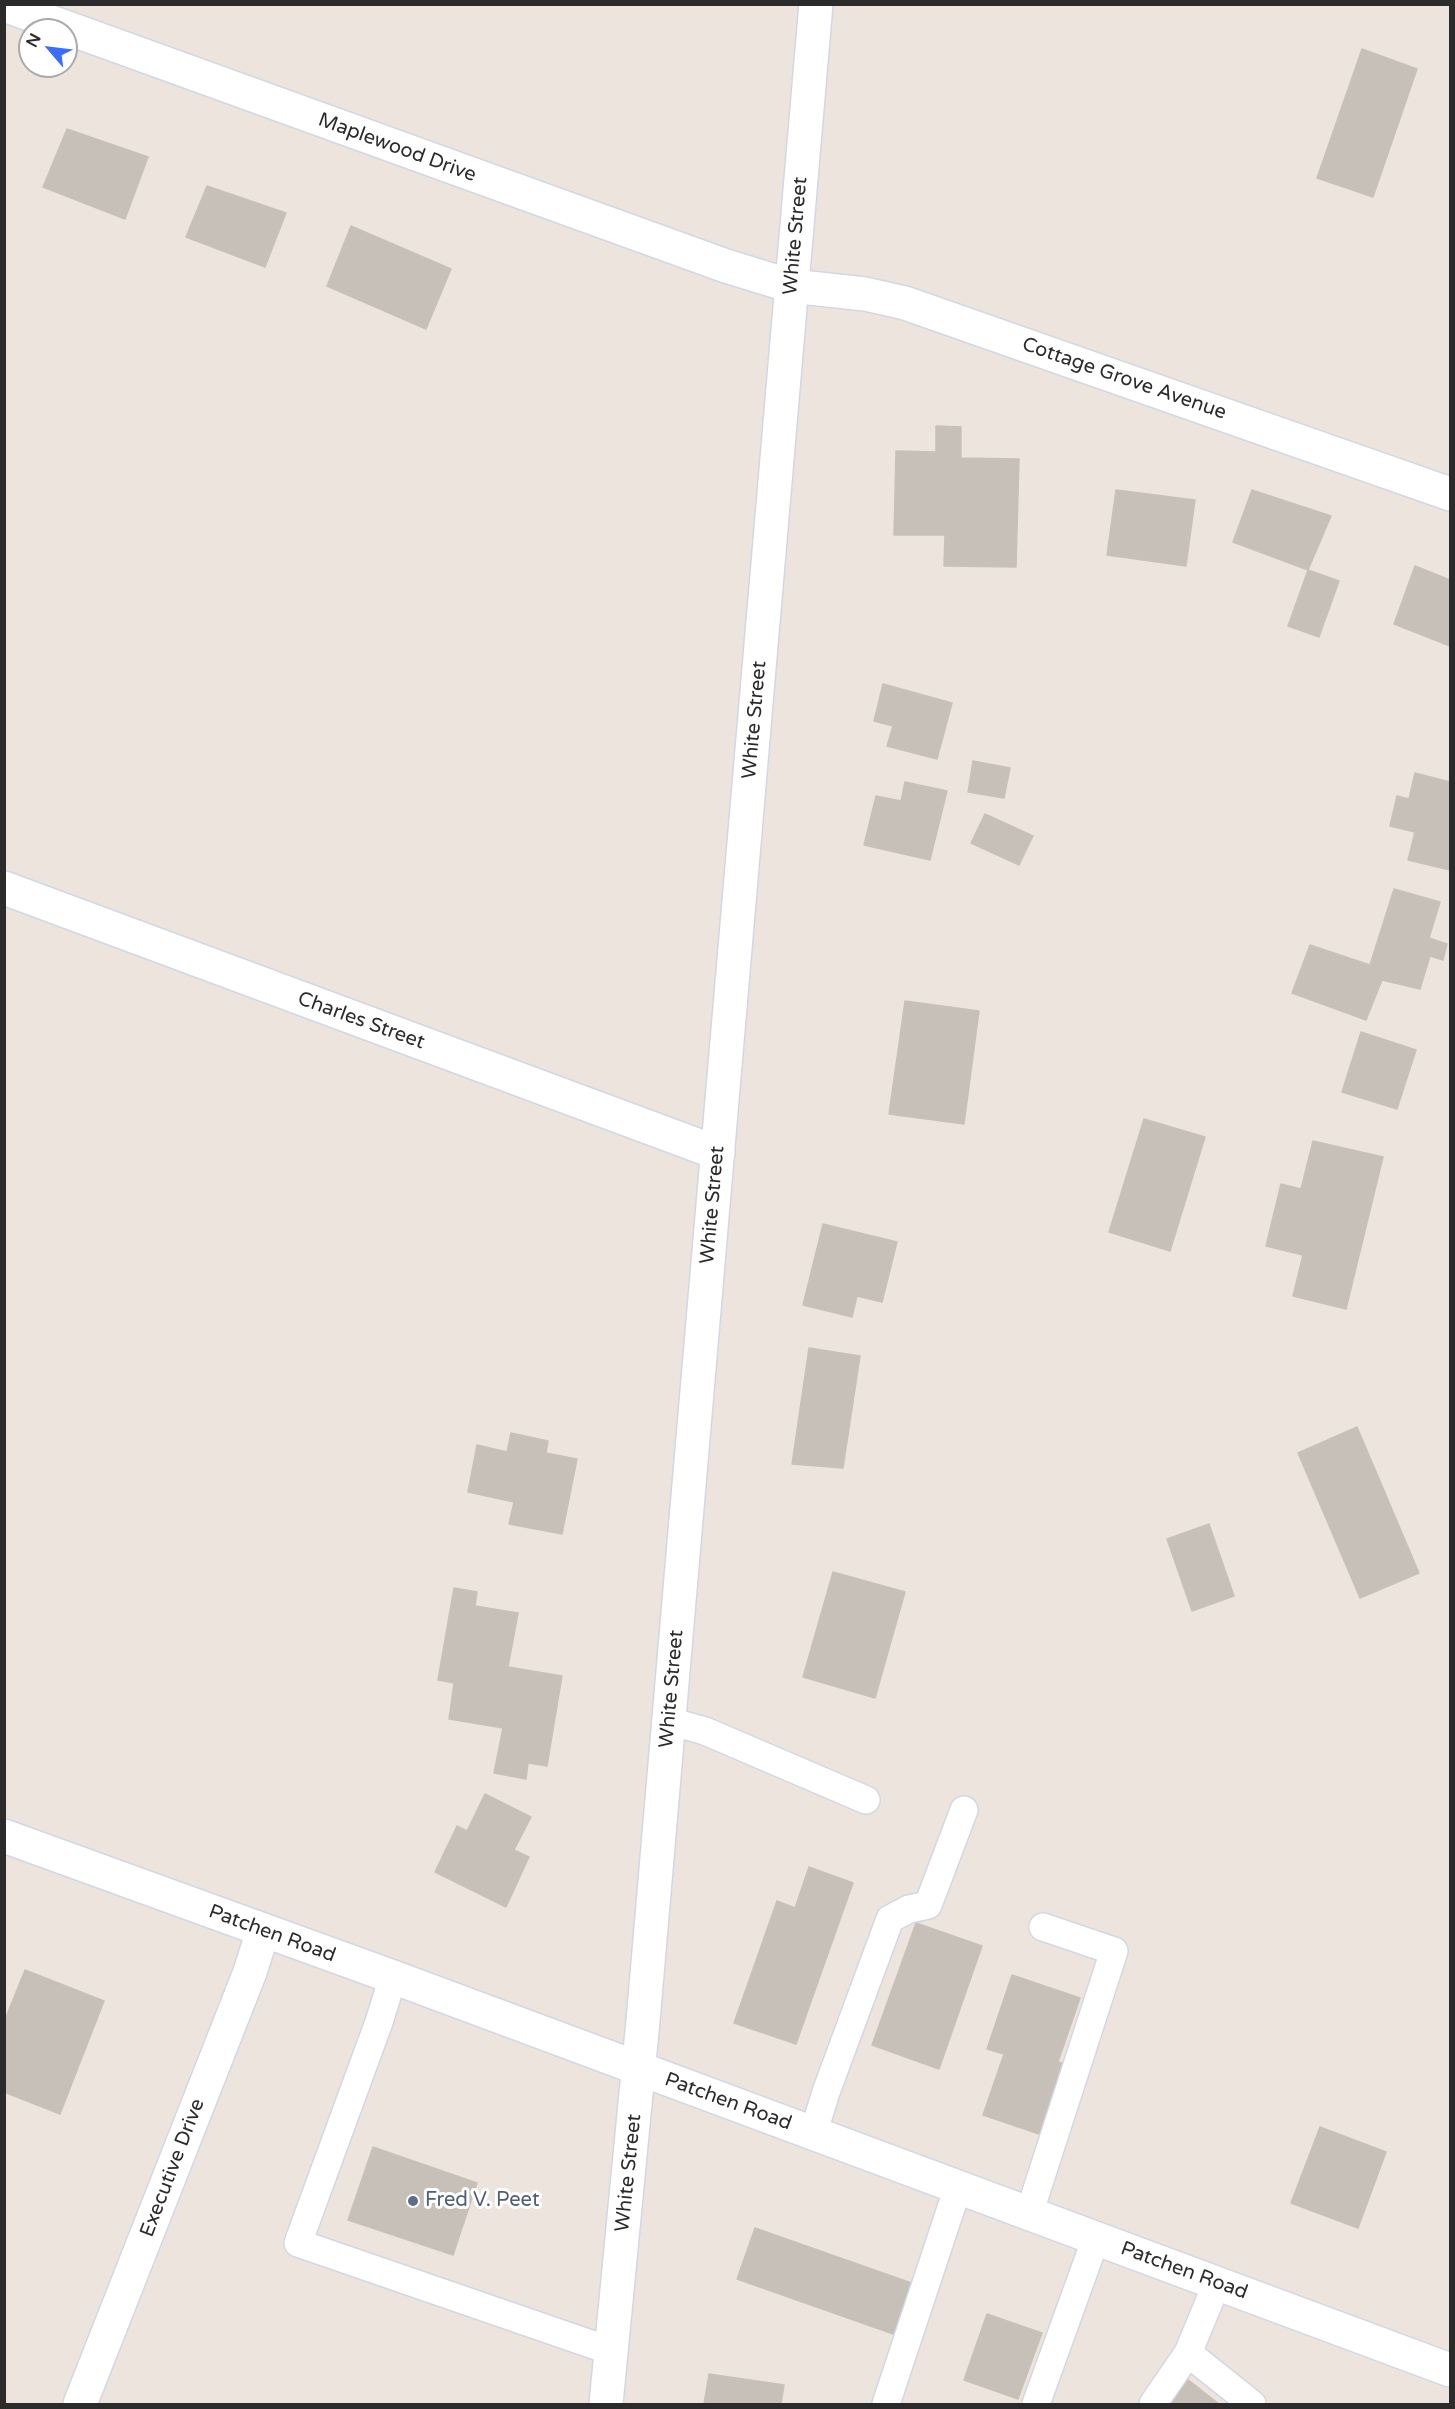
<!DOCTYPE html>
<html>
<head>
<meta charset="utf-8">
<style>
  body { margin:0 }
  #map { position:relative; width:1455px; height:2409px; overflow:hidden; background:#ede5dd; font-family:"Varela Round",sans-serif }
  canvas { display:block }
  .frame { position:absolute; inset:0; border:6px solid #2b2b2b; pointer-events:none }
  .north { position:absolute; left:18px; top:18px; width:60px; height:60px; box-sizing:border-box; background:#fff; border:2px solid #aaa; border-radius:50%; rotate:298deg; font-size:16px; font-weight:700; line-height:24px; text-align:center; color:#2b2b2b }
  .north::after { content:''; display:block; margin:auto; width:21px; height:27px; background:#3b6efd; clip-path:polygon(50% 0,100% 100%,50% 72%,0 100%) }
</style>
</head>
<body>
<div id="map">
<canvas width="1455" height="2409"></canvas>
<div class="frame"></div>
<div class="north">N</div>
</div>
<script>
const g = document.querySelector('canvas').getContext('2d');
g.lineJoin = 'round';
function fillPath(path, color) { g.fillStyle = color; g.fill(path, 'evenodd'); }
const shape = rows => new Path2D(rows.map(r => 'M' + r).join(''));
function stroke(path, color, width, dash) { g.strokeStyle = color; g.lineWidth = width; g.lineCap = dash ? 'butt' : 'round'; g.setLineDash(dash || []); g.stroke(path); }
function write(font, color, halo, rows, align = 'center') {
  g.font = font + ' "Varela Round",sans-serif'; g.lineWidth = 6; g.setLineDash([]); g.textBaseline = 'middle'; g.strokeStyle = halo; g.fillStyle = color; for (const [text, x, y, turn = 0] of rows) {
    g.save(); g.translate(x, y); g.rotate((+turn || 0) * Math.PI / 180); g.textAlign = isNaN(turn) ? turn : align; if (halo) g.strokeText(text, 0, 0); g.fillText(text, 0, 0); g.restore();
  }
}
const building = shape([
  [1362,49,1417,69,1373,197,1317,178,1362,49],
  [67,129,148,157,125,219,43,187,67,129],
  [207,186,286,213,265,267,186,237,207,186],
  [351,226,451,269,426,329,327,286,351,226],
  [936,426,961,427,961,458,1019,459,1016,567,944,566,945,535,894,535,896,451,936,452,936,426],
  [1116,490,1195,500,1186,566,1107,555,1116,490],
  [1252,490,1331,516,1308,570,1233,542,1252,490],
  [1415,566,1450,580,1450,646,1394,624,1415,566],
  [1308,570,1339,581,1319,637,1288,626,1308,570],
  [883,684,952,703,937,759,887,746,893,726,874,721,883,684],
  [973,761,1010,768,1004,798,968,792,973,761],
  [1415,773,1450,782,1450,870,1408,860,1415,832,1390,826,1397,796,1409,799,1415,773],
  [905,782,947,791,930,860,864,845,876,796,901,801,905,782],
  [985,814,1033,836,1019,865,971,843,985,814],
  [1394,889,1440,902,1429,938,1447,944,1443,960,1430,956,1420,989,1382,980,1370,965,1394,889],
  [1310,945,1370,965,1382,980,1366,1020,1292,993,1310,945],
  [905,1001,979,1011,964,1124,889,1114,905,1001],
  [1361,1032,1416,1050,1397,1109,1342,1092,1361,1032],
  [1144,1119,1205,1137,1170,1251,1109,1232,1144,1119],
  [1313,1141,1383,1157,1346,1309,1293,1296,1303,1255,1266,1246,1281,1184,1301,1189,1313,1141],
  [823,1224,897,1242,882,1302,857,1296,852,1317,803,1305,823,1224],
  [809,1348,860,1356,843,1468,792,1464,809,1348],
  [1357,1427,1419,1573,1360,1598,1298,1453,1357,1427],
  [511,1433,548,1441,546,1453,577,1459,562,1534,509,1524,514,1502,468,1492,477,1445,507,1452,511,1433],
  [1209,1524,1234,1596,1192,1611,1167,1539,1209,1524],
  [833,1572,905,1592,875,1698,803,1677,833,1572],
  [454,1588,477,1592,475,1606,518,1613,508,1667,562,1676,547,1766,528,1763,526,1779,494,1773,503,1728,449,1719,454,1683,438,1680,454,1588],
  [485,1794,531,1817,514,1850,529,1857,506,1907,435,1872,457,1826,467,1831,485,1794],
  [809,1867,853,1883,796,2044,734,2023,777,1901,795,1908,809,1867],
  [916,1923,982,1946,939,2069,872,2045,916,1923],
  [25,1970,104,2001,60,2114,4,2092,4,2022,25,1970],
  [1012,1975,1080,1998,1058,2062,1069,2065,1045,2136,983,2115,1004,2054,987,2049,1012,1975],
  [1320,2127,1386,2152,1358,2228,1291,2203,1320,2127],
  [373,2147,477,2183,453,2255,348,2220,373,2147],
  [755,2228,917,2285,899,2336,737,2279,755,2228],
  [987,2314,1042,2333,1018,2399,964,2380,987,2314],
  [709,2374,784,2385,781,2404,704,2404,709,2374],
  [1187,2379,1219,2404,1165,2404,1187,2379]
]);
const lane = shape([
  [669,1721,705,1731,866,1800],
  [393,1977,379,2022,298,2243,611,2351],
  [813,2134,826,2092,890,1919,909,1909,928,1905,964,1810],
  [1029,2214,1114,1951,1043,1927],
  [1188,2353,1217,2283],
  [886,2404,958,2187],
  [1036,2404,1096,2238],
  [1153,2404,1188,2353,1252,2404]
]);
const street = shape([
  [4,5,726,266,791,286,865,294,905,303,1450,494],
  [4,888,718,1153],
  [80,2404,250,1972,263,1931]
]);
const secondary = shape([
  [4,1836,393,1977,1450,2370],
  [606,2404,643,2021,816,4]
]);
const markers = [
  [413,2201,6,"#5c6f8a"]
];
const streetNames = [
  ["Maplewood Drive",397,148,20],
  ["White Street",796,236,-85],
  ["Cottage Grove Avenue",1124,379,19],
  ["White Street",755,720,-85],
  ["Charles Street",361,1021,20],
  ["White Street",713,1205,-85],
  ["White Street",672,1689,-85],
  ["Patchen Road",272,1934,20],
  ["Patchen Road",728,2102,20],
  ["Executive Drive",173,2168,-69],
  ["White Street",629,2173,-84],
  ["Patchen Road",1184,2271,20]
];
const serviceNames = [
  ["Fred V. Peet",425,2201]
];
fillPath(building, '#c6c0b9');
stroke(building, '#c9c1b7', 1.5);
stroke(lane, '#d2d7e4', 30);
stroke(street, '#d2d7e4', 36);
stroke(secondary, '#d2d7e4', 36);
stroke(lane, '#fff', 27);
stroke(street, '#fff', 33);
stroke(secondary, '#fff', 33);
for (const [x, y, r, color] of markers) { const dot = new Path2D(); dot.arc(x, y, r, 0, 2 * Math.PI); g.fillStyle = color; g.fill(dot); stroke(dot, '#fff', 2); }
write('20px', '#2b2b2b', '#fff', streetNames);
write('20px', '#4e5e75', '#fff', serviceNames, 'left');
</script>
</body>
</html>
